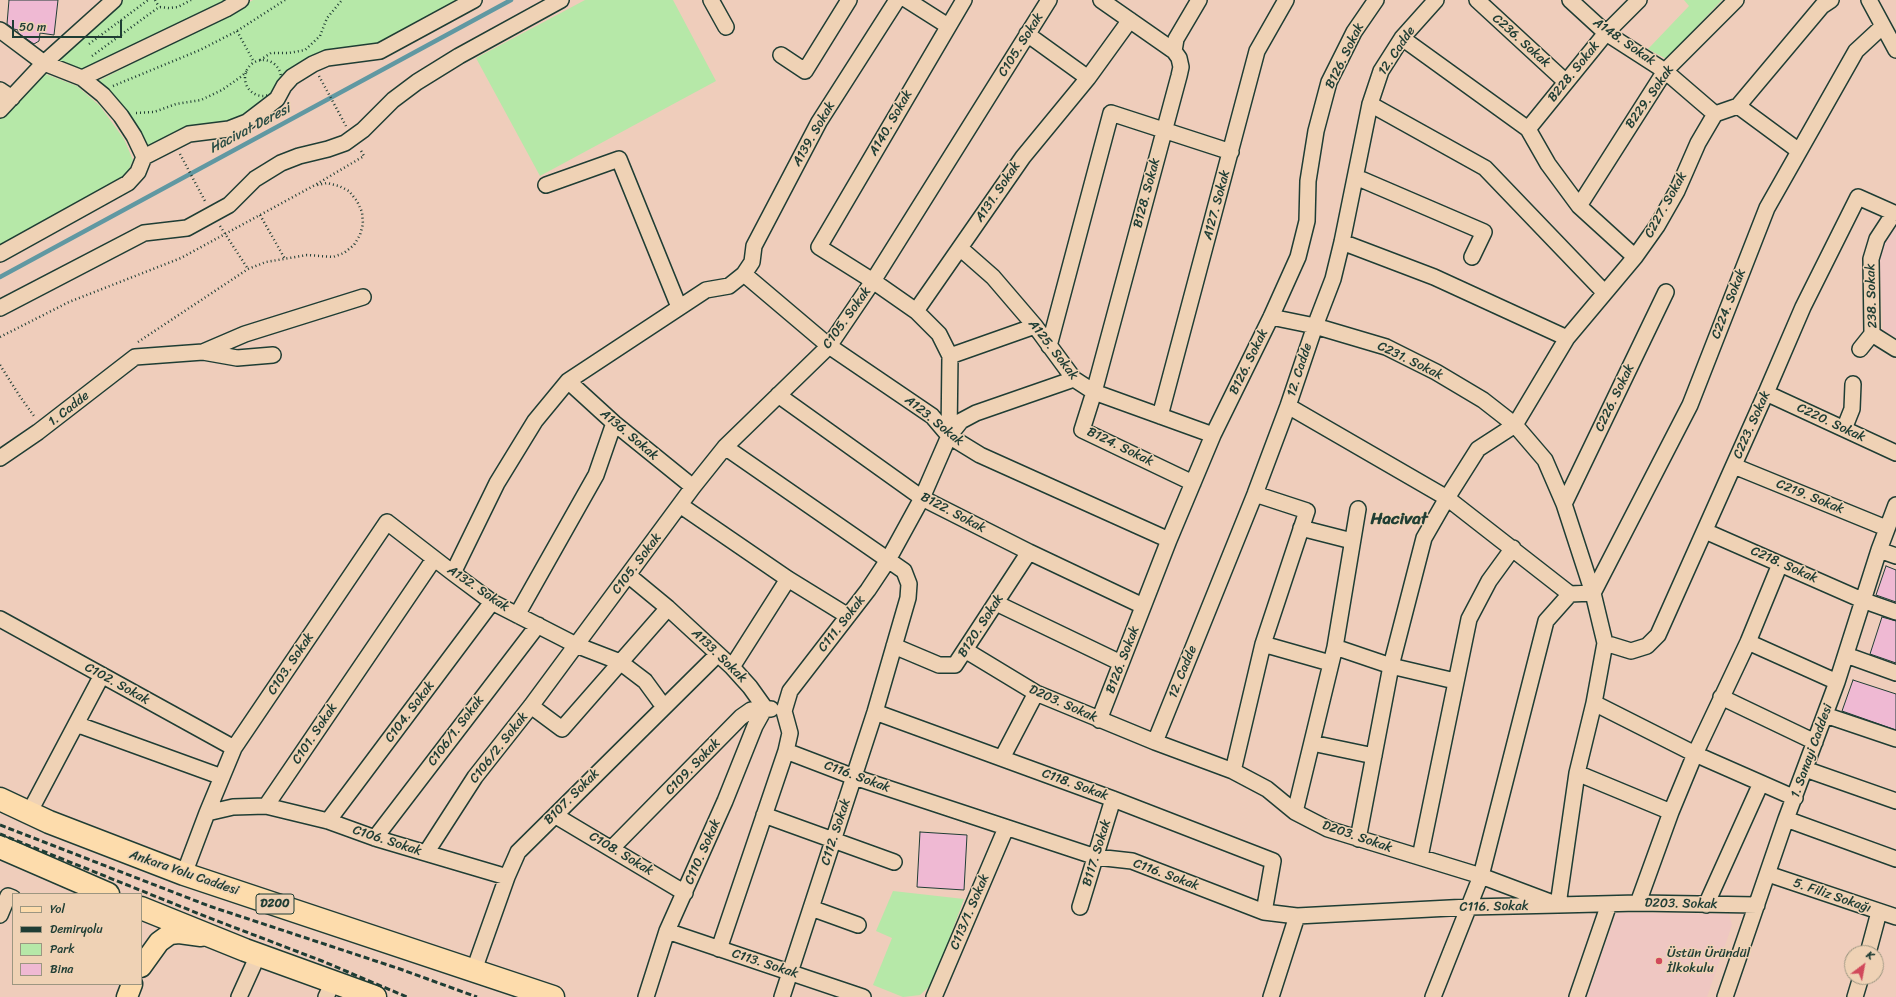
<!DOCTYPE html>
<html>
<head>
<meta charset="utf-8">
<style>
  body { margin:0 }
  #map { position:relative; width:1896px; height:997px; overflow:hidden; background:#efcdbb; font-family:Sriracha,sans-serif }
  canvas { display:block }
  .legend { position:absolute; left:12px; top:893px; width:130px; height:92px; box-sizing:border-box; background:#efd2b5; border:1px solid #9c9681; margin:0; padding:5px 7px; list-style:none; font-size:12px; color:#1f3d34 }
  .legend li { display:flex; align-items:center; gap:8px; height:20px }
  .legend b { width:20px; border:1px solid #9c9681 }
  .north { position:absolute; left:1844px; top:945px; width:40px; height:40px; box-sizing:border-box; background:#efd2b5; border:1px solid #9c9681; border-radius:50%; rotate:32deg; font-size:11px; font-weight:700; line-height:16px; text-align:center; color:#1f3d34 }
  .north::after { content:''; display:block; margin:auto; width:14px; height:18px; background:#d1495b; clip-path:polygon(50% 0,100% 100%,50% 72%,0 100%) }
  .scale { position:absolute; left:12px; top:20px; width:110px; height:18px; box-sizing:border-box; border:2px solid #1f3d34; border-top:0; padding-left:5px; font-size:12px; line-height:14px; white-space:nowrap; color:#1f3d34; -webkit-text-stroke:3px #efd2b5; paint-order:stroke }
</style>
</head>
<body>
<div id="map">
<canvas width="1896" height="997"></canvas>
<ul class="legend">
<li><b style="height:5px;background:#fddcac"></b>Yol</li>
<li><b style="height:5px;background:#1f3d34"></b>Demiryolu</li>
<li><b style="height:11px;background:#b6e8a8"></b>Park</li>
<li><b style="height:11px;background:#efb9d3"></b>Bina</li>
</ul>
<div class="north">K</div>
<div class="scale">50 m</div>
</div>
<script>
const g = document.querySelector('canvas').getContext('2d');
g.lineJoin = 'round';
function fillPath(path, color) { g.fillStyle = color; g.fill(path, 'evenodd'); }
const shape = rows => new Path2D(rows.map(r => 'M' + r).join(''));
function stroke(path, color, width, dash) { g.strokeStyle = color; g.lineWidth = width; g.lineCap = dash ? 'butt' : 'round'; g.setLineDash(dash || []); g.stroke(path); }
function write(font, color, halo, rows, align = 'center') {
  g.font = font + ' Sriracha,sans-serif'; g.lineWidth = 3; g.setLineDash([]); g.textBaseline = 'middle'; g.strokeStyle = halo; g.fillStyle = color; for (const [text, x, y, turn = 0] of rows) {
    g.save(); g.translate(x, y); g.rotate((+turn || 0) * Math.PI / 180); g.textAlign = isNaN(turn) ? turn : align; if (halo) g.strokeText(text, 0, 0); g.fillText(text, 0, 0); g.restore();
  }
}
const built = shape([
  [1896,227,1896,338,1883,330,1879,245,1890,230],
  [1616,913,1729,914,1732,925,1707,997,1587,997]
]);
const green = shape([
  [123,0,227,0,82,70,62,66,59,61],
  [253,0,457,0,377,43,333,51,255,109,237,118,220,122,194,126,151,149,127,112,98,81,219,20],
  [585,0,673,0,716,81,540,176,476,58],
  [1684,0,1722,0,1666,59,1648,49,1689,6],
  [43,73,77,86,100,106,124,139,133,160,124,180,0,247,0,119],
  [893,891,964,899,933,983,920,995,903,997,873,985,892,938,876,931]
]);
const stream = shape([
  [0,277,511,0]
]);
const building = shape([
  [9,0,58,0,54,35,40,33,39,41,34,44,18,33,18,30,14,29,7,24,9,0],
  [1886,566,1896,570,1896,602,1876,595,1886,566],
  [1882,617,1896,621,1896,663,1870,654,1882,617],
  [1853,680,1896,694,1896,730,1842,711,1853,680],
  [920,832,967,835,964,890,917,887,920,832]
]);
const path = shape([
  [155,0,159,7],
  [237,31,254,62],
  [89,44,148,0],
  [92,56,159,7,169,8,178,7,191,0],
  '245 78a18 18 0 1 1 36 0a18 18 0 1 1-36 0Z',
  [260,60,271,53,289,53,305,50,320,36,327,18,342,0],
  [319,76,346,126],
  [113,86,200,50,237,31,285,0],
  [136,113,154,112,176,104,201,100,222,90,242,76,247,71],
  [180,154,206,203],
  [260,215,285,259],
  [220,226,248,269],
  [0,337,69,302,181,258,315,185,364,156,360,149],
  [138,342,248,269,266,262,307,255,333,257,344,253,354,245,360,235,363,224,362,212,357,201,349,191,339,186,327,183,317,185],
  [0,365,19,395,34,416]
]);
const minor = shape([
  [711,0,726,27],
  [907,0,948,26],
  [1101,0,1174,51],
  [1477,0,1566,82],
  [1570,0,1606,33,1665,71,1715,114],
  [1869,0,1896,50],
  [0,30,44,63,82,78,103,95,121,116,134,136,144,157,138,172,128,183,0,254],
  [1027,34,1088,78],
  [1402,38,1528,129,1548,164,1579,206,1635,257],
  [781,55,805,71,849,0],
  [82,78,226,9,241,0],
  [0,90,12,98],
  [1370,104,1485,168,1604,292],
  [1738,106,1799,151],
  [0,110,44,63,114,0],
  [1528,129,1606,33,1639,0],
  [144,157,189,134,229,129,247,122,277,99,284,86,292,77,313,64,327,58,380,51,474,0],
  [1356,177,1484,232,1472,257],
  [546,185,619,159,679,307],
  [1579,206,1665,71,1736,0],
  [1894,213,1877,239,1871,259,1872,334,1896,349],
  [1342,242,1434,277,1567,338],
  [960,248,993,277,1035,326,1074,379,1094,392,1213,435],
  [744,274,829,346,932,416,949,436,980,455,1169,540],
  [0,308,144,233,187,228,229,205,255,179,281,163,299,156,328,149,345,143,363,130,393,100,417,82,459,56,561,0],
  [916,311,1023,157,1088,78,1130,20],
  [1049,346,1111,113,1231,152],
  [1860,349,1872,334],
  [203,352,245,334,363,297],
  [950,356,1035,326],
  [568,381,614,423,693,487],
  [1766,393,1896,453],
  [778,395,922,498,1029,552,1143,606],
  [1288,406,1447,498,1570,594,1593,593,1690,405,1767,208,1856,51,1883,26],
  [1160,416,1257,51,1286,0],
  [1844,429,1852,409,1853,384],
  [949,436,950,356,939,334,916,311,873,281,819,247,964,0],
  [725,447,904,571,909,584,908,598,875,712,782,997],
  [0,458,38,432,135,357,203,352,237,358,273,355],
  [1734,466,1886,528],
  [1193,483,1082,430,1094,392,1179,76,1181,67,1179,58,1174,51,1176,39,1199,0],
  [1564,504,1666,292],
  [680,505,788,579,848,616],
  [1301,528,1352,541],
  [1705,531,1862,600,1896,612],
  [1879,550,1896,556],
  [453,573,497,483,535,421,568,381,706,290,729,286,744,274,752,262,754,246,819,122,897,0],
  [628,575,668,608,732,667,750,687,765,708,755,726,725,801,667,931,646,997],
  [996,603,1121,663],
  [517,615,596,475,614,423],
  [0,619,234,748],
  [1748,642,1837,682],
  [1605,643,1631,651,1647,646,1658,635,1766,393,1803,307,1858,197,1894,213],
  [1263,644,1330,663],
  [894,646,939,665,955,665,1029,552],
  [1335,647,1391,666,1455,681],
  [965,650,1036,693,1155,742,1233,771,1267,789,1295,812,1328,829,1481,876,1558,905,1638,903,1757,905],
  [1846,655,1896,673],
  [732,667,788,579],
  [1721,697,1815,742],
  [1594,703,1695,754,1795,798],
  [531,706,562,729,668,608],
  [875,712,1113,799,1273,861,1264,912],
  [1825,715,1896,739],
  [1099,720,1169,540,1213,435,1271,317,1298,257,1307,221,1308,181,1316,131,1329,82,1354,32,1376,0],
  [76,724,222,777],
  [1155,742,1255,494,1288,406,1315,326,1333,279,1342,242,1370,104,1381,71,1402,38,1436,0],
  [1312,743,1374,756],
  [786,751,854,777,1096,857,1132,861,1264,912,1297,916,1469,907,1558,905,1577,773,1594,703,1605,643,1593,593,1564,504,1545,460,1515,425,1483,400,1436,372,1386,347,1315,326,1271,317],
  [1002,758,1036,693],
  [1805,769,1896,801],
  [1233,771,1263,644,1307,511,1255,494],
  [1577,773,1671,812],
  [266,806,328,821,375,838,507,877],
  [1295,812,1335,647,1358,509],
  [29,813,102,675],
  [207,813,234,748,387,522,453,573,492,602,576,645,620,662,645,681,664,707],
  [764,815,894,862],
  [556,816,685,893],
  [1786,819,1896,859],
  [328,821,492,602],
  [375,838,538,625],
  [1358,839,1391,666,1424,538,1447,498,1478,449,1515,425,1567,338,1635,257,1657,226,1677,191,1698,143,1715,114,1738,106,1822,6,1831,0],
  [612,848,741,717,751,710,771,709],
  [426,853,475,777,531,706,693,487,725,447,829,346,873,281,1049,0],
  [1420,857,1469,619,1489,581,1513,548],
  [184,874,207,813,233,807,266,806,434,559],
  [1768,874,1896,917],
  [1638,903,1671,812,1695,754,1748,642,1780,564],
  [1706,905,1761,783],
  [1080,907,1113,799],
  [811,908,858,925],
  [0,915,8,896,13,898],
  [667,931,863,997],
  [719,949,786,751,790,733,784,711,790,691,868,590,888,560,922,498,949,436,961,421,976,413,1074,379],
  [1868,953,1879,912],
  [474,970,507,877,518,852,718,654],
  [239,997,258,955],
  [326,997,333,982],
  [934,997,1006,828],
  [1271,997,1297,916],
  [1433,997,1481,876,1546,621,1570,594],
  [1577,997,1609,904],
  [1725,997,1786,819,1837,682,1879,550,1896,505],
  [1855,997,1861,977]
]);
const major = shape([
  [141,967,159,942,170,934,179,933,201,936],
  [127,997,132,984]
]);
const highway = shape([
  [0,799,49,822,184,874,553,997],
  [0,847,108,894],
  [141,908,245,950,375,997]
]);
const rail = shape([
  [0,825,209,906,400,969,477,997],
  [0,834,207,917,322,961,407,997]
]);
const markers = [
  [1659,961,4,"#d1495b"]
];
const shields = [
  [275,904,38]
];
const shieldNames = [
  ["D200",275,904]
];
const streetNames = [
  ["C236. Sokak",1521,41,42],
  ["A148. Sokak",1624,42,35],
  ["C105. Sokak",1021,45,-58],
  ["12. Cadde",1397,51,-56],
  ["B126. Sokak",1345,56,-64],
  ["B228. Sokak",1574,72,-51],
  ["B229. Sokak",1650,97,-55],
  ["A140. Sokak",891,123,-60],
  ["A139. Sokak",814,134,-60],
  ["A131. Sokak",998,192,-56],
  ["B128. Sokak",1147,193,-75],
  ["A127. Sokak",1217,205,-75],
  ["C227. Sokak",1666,205,-61],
  ["238. Sokak",1872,296,-92],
  ["C224. Sokak",1729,304,-69],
  ["C105. Sokak",847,318,-54],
  ["A125. Sokak",1053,350,52],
  ["C231. Sokak",1410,361,26],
  ["B126. Sokak",1249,362,-64],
  ["12. Cadde",1300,370,-72],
  ["C226. Sokak",1615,398,-64],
  ["1. Cadde",69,409,-38],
  ["A123. Sokak",934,421,39],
  ["C220. Sokak",1831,423,25],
  ["C223. Sokak",1752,425,-66],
  ["A136. Sokak",629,435,40],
  ["B124. Sokak",1120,447,26],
  ["C219. Sokak",1810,497,22],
  ["B122. Sokak",953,513,28],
  ["C105. Sokak",637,564,-53],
  ["C218. Sokak",1784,565,24],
  ["A132. Sokak",478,589,34],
  ["C111. Sokak",842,624,-52],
  ["B120. Sokak",981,626,-57],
  ["A133. Sokak",719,656,44],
  ["B126. Sokak",1123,660,-69],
  ["C103. Sokak",291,664,-56],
  ["12. Cadde",1183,672,-68],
  ["C102. Sokak",117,684,29],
  ["D203. Sokak",1063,704,24],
  ["C104. Sokak",410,712,-53],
  ["C106/1. Sokak",456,731,-53],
  ["C101. Sokak",315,734,-56],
  ["C106/2. Sokak",499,748,-52],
  ["1. Sanayi Caddesi",1812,751,-70],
  ["C109. Sokak",693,767,-46],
  ["C116. Sokak",857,777,20],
  ["C118. Sokak",1075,785,20],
  ["B107. Sokak",572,797,-45],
  ["C112. Sokak",836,832,-72],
  ["D203. Sokak",1357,837,19],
  ["C106. Sokak",387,841,18],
  ["C110. Sokak",703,852,-66],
  ["B117. Sokak",1097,853,-73],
  ["C108. Sokak",621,854,31],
  ["Ankara Yolu Caddesi",184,873,19],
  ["C116. Sokak",1166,875,20],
  ["5. Filiz Sokağı",1832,896,19],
  ["D203. Sokak",1681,904,1],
  ["C116. Sokak",1494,907,-1],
  ["C113/1. Sokak",970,912,-67],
  ["C113. Sokak",765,964,18]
];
const poiNames = [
  ["Üstün Üründül",1667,954],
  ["İlkokulu",1667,969]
];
const waterNames = [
  ["Hacivat Deresi",250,129,-28]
];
const districtNames = [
  ["Hacivat",1399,520]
];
fillPath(built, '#efc7c2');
fillPath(green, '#b6e8a8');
stroke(stream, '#6098a2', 4.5);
fillPath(building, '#efb9d3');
stroke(building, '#1f3d34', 1);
stroke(minor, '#1f3d34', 18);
stroke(major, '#1f3d34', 23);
stroke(highway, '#1f3d34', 25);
stroke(path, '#1f3d34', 2.5, [1, 3]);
stroke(minor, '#efd2b5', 15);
stroke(major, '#fddcac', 20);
stroke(highway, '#fddcac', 22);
stroke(rail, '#1f3d34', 3, [6, 3]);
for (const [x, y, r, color] of markers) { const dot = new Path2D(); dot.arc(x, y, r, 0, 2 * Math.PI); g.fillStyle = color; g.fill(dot); stroke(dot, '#efd2b5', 1.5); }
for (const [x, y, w] of shields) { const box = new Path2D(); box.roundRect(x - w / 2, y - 10, w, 20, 3); g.fillStyle = '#efd2b5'; g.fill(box); stroke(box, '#1f3d34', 1); }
write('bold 12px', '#1f3d34', null, shieldNames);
write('13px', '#1f3d34', '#efd2b5', streetNames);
write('13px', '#1f3d34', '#efd2b5', poiNames, 'left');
write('italic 14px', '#2a4c46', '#efd2b5', waterNames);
write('bold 17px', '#1f3d34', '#efd2b5', districtNames);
</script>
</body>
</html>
